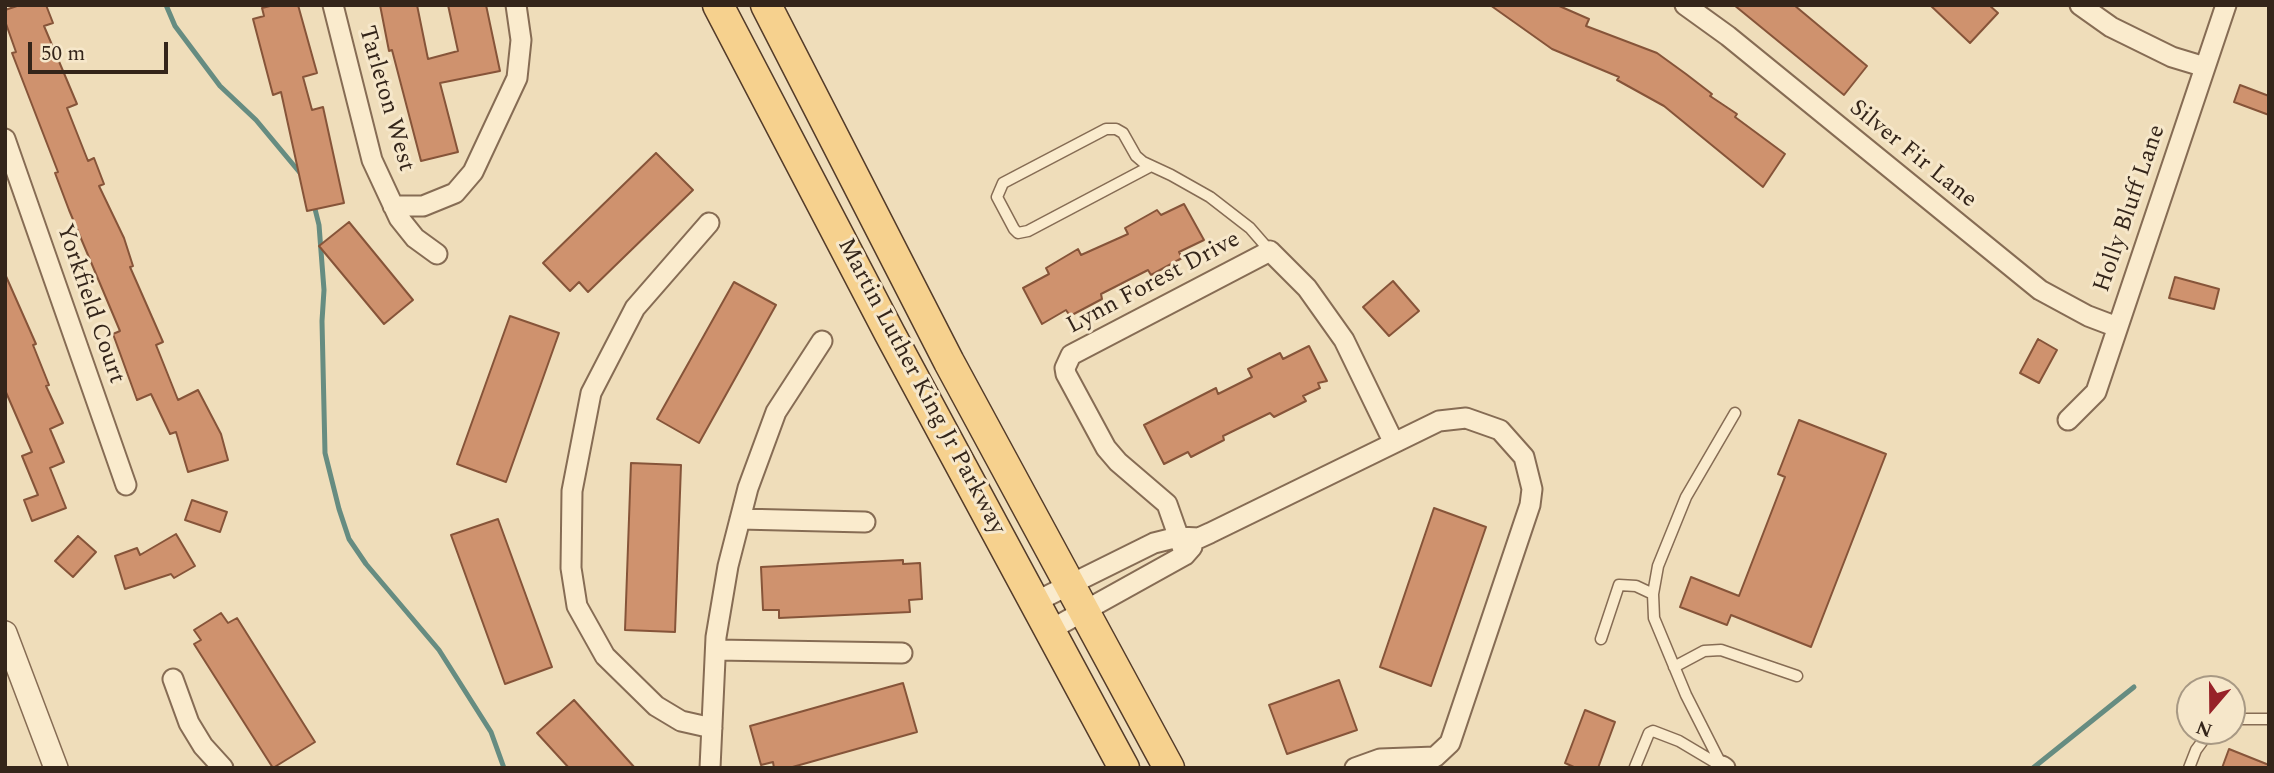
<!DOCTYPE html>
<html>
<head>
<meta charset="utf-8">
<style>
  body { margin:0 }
  #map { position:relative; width:2274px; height:773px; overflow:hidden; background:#efddba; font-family:Spectral,serif }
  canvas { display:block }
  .frame { position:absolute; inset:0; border:7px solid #34251a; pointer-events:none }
  .north { position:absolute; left:2176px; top:675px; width:70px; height:70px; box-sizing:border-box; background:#f6e7ca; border:2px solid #a89984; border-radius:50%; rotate:200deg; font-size:19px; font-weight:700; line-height:28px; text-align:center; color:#34251a }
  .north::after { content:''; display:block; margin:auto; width:24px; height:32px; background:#972228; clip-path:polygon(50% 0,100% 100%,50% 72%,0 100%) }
  .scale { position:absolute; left:28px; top:42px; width:140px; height:32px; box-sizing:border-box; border:4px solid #34251a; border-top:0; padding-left:9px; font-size:21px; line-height:24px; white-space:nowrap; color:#34251a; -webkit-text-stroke:5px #f6e7ca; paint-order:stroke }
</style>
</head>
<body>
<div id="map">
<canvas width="2274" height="773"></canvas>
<div class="frame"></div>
<div class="north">N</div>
<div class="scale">50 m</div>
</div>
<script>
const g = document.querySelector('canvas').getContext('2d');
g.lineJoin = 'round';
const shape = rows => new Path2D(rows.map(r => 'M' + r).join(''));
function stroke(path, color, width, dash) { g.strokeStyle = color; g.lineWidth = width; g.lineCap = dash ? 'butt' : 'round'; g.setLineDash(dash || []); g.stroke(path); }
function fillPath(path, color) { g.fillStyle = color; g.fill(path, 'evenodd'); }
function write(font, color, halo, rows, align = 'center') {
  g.font = font + ' Spectral,serif'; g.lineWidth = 6; g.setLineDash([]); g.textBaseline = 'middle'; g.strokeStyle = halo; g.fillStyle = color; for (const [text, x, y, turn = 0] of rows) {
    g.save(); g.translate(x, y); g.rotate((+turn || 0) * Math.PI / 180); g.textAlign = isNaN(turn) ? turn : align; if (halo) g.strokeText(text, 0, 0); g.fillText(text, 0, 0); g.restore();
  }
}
const stream = shape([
  [166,5,175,26,220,86,256,120,301,174],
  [314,205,319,225,324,290,322,321,325,453,339,509,349,539,366,564,439,650,491,732,504,768],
  [2033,768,2134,687]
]);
const building = shape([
  [20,5,46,5,53,23,44,26,77,104,67,108,88,161,94,158,104,184,99,186,124,238,133,266,130,267,163,342,156,345,178,400,198,390,221,434,228,460,188,472,176,432,170,434,151,394,137,400,113,334,120,331,69,210,55,173,58,172,12,53,16,52,5,21,5,10,20,5],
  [274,5,298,5,317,73,303,77,312,110,323,107,344,203,307,211,281,92,273,95,253,19,264,16,262,8,274,5],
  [380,5,417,5,428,59,458,51,448,5,486,5,500,71,440,83,458,152,421,161,392,50,389,51,380,5],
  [1490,5,1557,5,1589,19,1586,26,1657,53,1686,74,1712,94,1710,96,1737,114,1735,117,1785,154,1763,187,1664,106,1617,80,1619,77,1552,49,1490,5],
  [1734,5,1794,5,1867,66,1844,95,1734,5],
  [1930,5,1989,5,1998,13,1970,43,1930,5],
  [2240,85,2269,96,2269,115,2234,102,2240,85],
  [656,153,693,190,588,292,579,282,570,291,543,263,656,153],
  [1184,204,1204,240,1179,252,1182,258,1151,275,1148,270,1101,294,1102,299,1070,316,1066,310,1042,324,1023,288,1049,274,1046,268,1078,249,1081,255,1128,234,1125,228,1157,210,1161,215,1184,204],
  [349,222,413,300,384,324,319,246,349,222],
  [5,274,36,344,33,345,49,385,46,386,63,423,50,429,64,462,50,468,66,508,32,521,24,500,38,495,22,456,32,452,5,390,5,274],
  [2175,277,2219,289,2214,309,2169,298,2175,277],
  [1393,281,1419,311,1389,336,1363,307,1393,281],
  [734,282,776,305,699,443,657,419,734,282],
  [510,316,559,333,506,482,457,464,510,316],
  [2038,339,2057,350,2039,383,2020,373,2038,339],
  [1309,346,1327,381,1318,383,1320,388,1303,396,1306,401,1274,417,1270,413,1223,436,1224,440,1191,457,1188,452,1164,464,1144,425,1216,388,1218,394,1252,377,1248,369,1280,353,1283,359,1309,346],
  [1799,420,1886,454,1811,647,1731,615,1727,625,1680,607,1691,577,1739,596,1785,477,1778,474,1799,420],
  [631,463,681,465,675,632,625,630,631,463],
  [192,500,227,512,220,532,185,520,192,500],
  [1434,508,1486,527,1431,686,1380,667,1434,508],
  [498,519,552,667,505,684,451,535,498,519],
  [176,534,195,566,174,578,171,574,125,589,115,556,137,548,140,555,176,534],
  [78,536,96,552,73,577,55,561,78,536],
  [903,560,903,564,920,563,922,599,909,600,910,612,779,618,779,610,763,610,761,567,903,560],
  [221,613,228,623,237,618,315,742,273,768,194,644,201,640,194,630,221,613],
  [1339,680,1357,730,1287,754,1269,705,1339,680],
  [903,683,917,732,789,768,774,768,773,762,761,765,750,726,903,683],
  [574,700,635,768,569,768,537,733,574,700],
  [1585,710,1615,722,1598,768,1576,768,1565,763,1585,710],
  [2229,749,2269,765,2269,768,2222,768,2229,749]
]);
const service = shape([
  [1151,166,1028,231,1018,233,1014,229,997,197,1003,183,1106,129,1116,129,1123,133,1136,156,1143,162,1171,175,1210,197,1250,228,1270,251],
  [1601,639,1619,585,1636,586,1653,594],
  [1674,667,1704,651,1721,650,1797,676],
  [2232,719,2269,719],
  [1722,766,1686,695,1654,618,1653,594,1658,566,1686,497,1735,413],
  [1635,767,1649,733,1653,731,1679,741,1721,766],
  [2189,768,2196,750,2210,731]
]);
const minor = shape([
  [333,5,372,160,399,218,415,238,437,254],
  [1685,5,1728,36,2040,290,2088,316,2117,327],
  [2080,5,2111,27,2172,57,2205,67],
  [5,139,126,485],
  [393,206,423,206,455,193,473,172,517,78,521,40,516,5],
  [709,223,635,308,591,393,572,491,571,568,577,606,605,656,656,706,681,721,712,728],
  [2068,420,2096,392,2226,5],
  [740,519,865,522],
  [1185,555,1167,504,1118,462,1106,448,1066,374,1065,368,1071,355,1270,251,1307,288,1344,340,1393,441],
  [1035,602,1154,543,1178,537,1199,538,1210,533,1439,421,1466,418,1500,430,1524,457,1532,489,1530,505,1450,743,1435,757,1380,759,1355,768],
  [1050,630,1185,555,1192,547],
  [716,650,902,653],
  [173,679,189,723,203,746,223,768],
  [1722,766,1725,768],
  [710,768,716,637,728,566,748,488,776,412,822,341]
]);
const tertiary = shape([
  [5,633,56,768]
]);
const primary = shape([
  [718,5,890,334,1124,768],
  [766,5,949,362,1169,768]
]);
const streetNames = [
  ["Tarleton West",385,99,74],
  ["Silver Fir Lane",1912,155,39],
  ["Holly Bluff Lane",2131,209,-71],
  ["Lynn Forest Drive",1154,284,-28],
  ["Yorkfield Court",89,304,71],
  ["Martin Luther King Jr Parkway",920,387,62]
];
stroke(stream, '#668c81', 5);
fillPath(building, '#cf926e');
stroke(building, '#865439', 2);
stroke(service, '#866c54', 13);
stroke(minor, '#866c54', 23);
stroke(tertiary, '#866c54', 26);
stroke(primary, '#533b29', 33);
stroke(service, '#faebcd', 10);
stroke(minor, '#faebcd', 19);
stroke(tertiary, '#faebcd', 23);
stroke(primary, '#f6d18e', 30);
write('24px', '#34251a', '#f6e7ca', streetNames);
</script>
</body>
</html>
